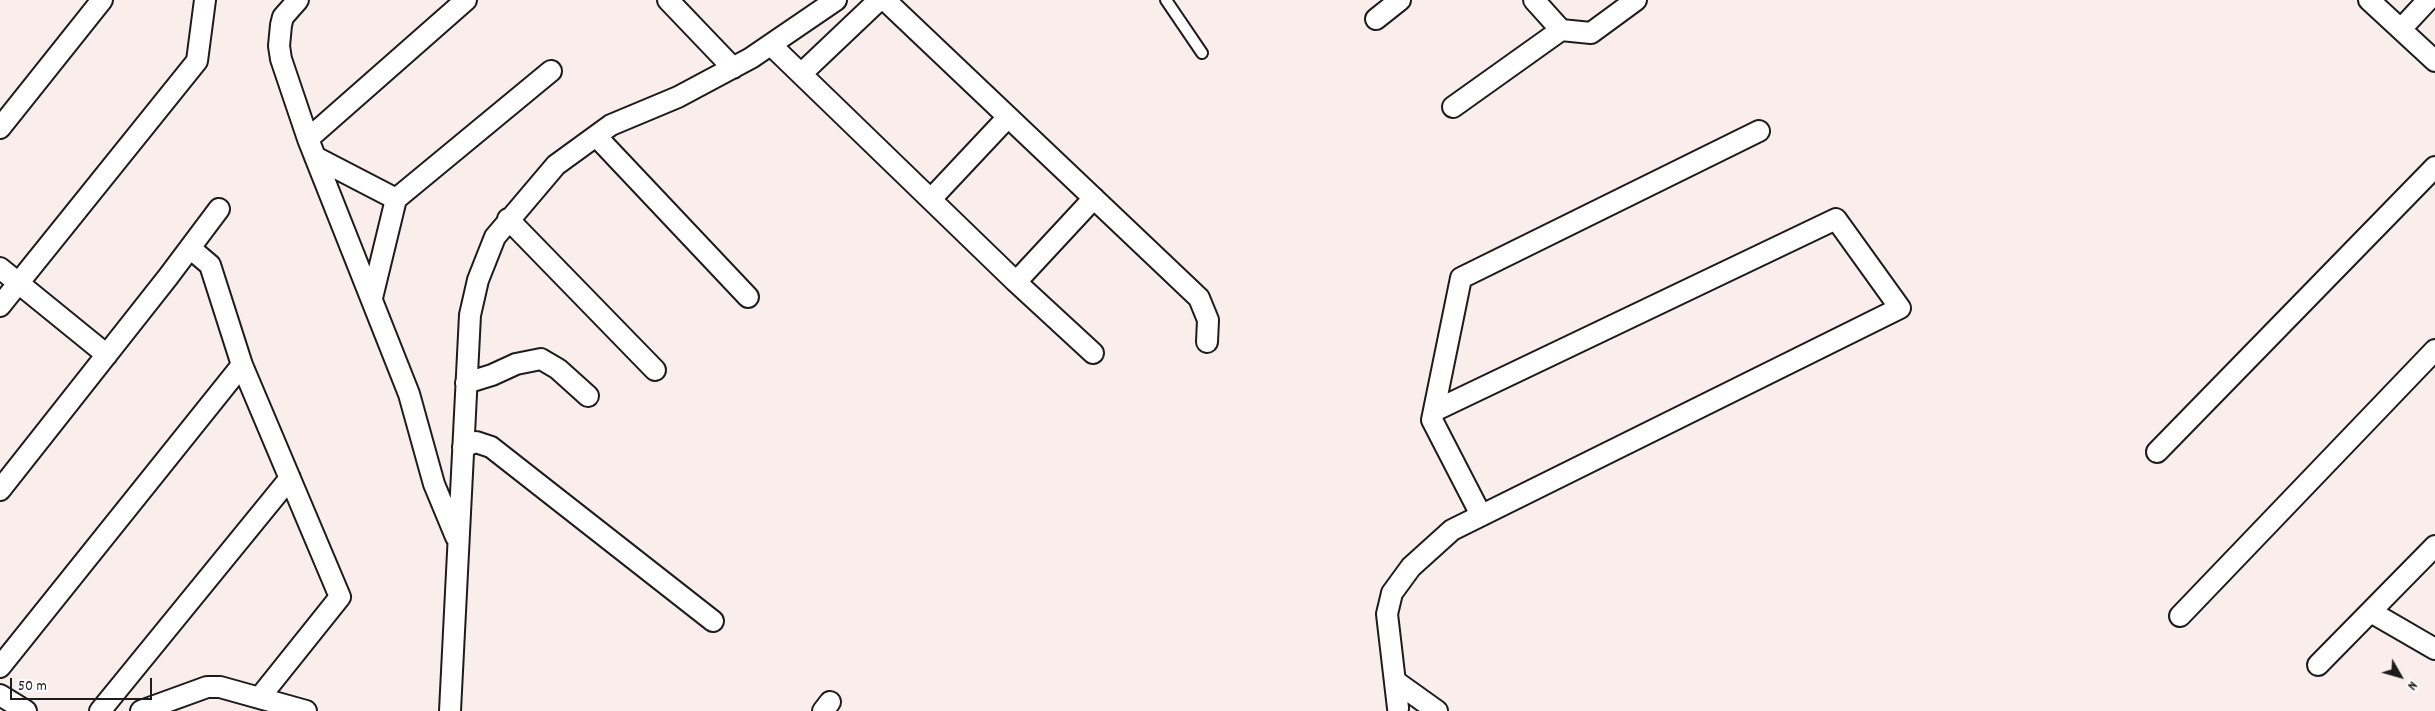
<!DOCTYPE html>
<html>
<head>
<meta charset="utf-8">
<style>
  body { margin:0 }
  #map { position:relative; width:2435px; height:711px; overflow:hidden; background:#faeeed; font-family:Dekko,sans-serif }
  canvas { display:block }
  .north { position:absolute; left:2375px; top:651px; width:50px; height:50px; -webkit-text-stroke:4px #fff; paint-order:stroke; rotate:128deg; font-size:14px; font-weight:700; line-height:20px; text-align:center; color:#1c1c1c }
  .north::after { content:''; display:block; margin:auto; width:18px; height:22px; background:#1c1c1c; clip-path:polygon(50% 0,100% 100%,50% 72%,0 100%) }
  .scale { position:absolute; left:10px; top:678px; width:142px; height:22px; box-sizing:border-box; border:2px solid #1c1c1c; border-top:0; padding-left:6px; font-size:15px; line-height:18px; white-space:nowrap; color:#1c1c1c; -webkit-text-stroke:4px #fff; paint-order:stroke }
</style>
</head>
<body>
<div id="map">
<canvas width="2435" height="711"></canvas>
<div class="north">N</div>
<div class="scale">50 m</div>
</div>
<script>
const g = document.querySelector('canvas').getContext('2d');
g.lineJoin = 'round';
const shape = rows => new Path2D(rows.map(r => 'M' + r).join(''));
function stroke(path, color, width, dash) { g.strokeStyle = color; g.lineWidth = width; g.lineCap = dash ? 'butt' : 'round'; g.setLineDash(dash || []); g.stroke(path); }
const lane = shape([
  [1166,0,1202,53]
]);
const street = shape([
  [298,0,283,17,281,25,279,46,281,59,308,139,409,394,434,484,456,537],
  [668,0,733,68],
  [885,0,1199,298,1208,320,1207,342],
  [1534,0,1561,30,1591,33,1636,0],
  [2369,0,2435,61],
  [1376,19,1400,0],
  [2401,29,2428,0],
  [771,45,1016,282,1093,353],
  [801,74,879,0],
  [1453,107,1561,30],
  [0,128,102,0],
  [596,136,748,297],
  [308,139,466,0],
  [315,157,396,199],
  [931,199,1008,117],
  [508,219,655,370],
  [190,248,210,265,242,365,340,597,260,697],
  [0,268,107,355],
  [1016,282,1094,198],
  [372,298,396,199,551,71],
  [0,306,197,61,205,0],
  [466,383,492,375,516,364,541,359,558,369,588,396],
  [463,447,476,442,491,447,713,621],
  [2157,452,2435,167],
  [0,490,168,277,219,209],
  [1481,515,1432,420,1461,278,1759,131],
  [2371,612,2435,649],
  [2180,616,2435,350],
  [2318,665,2435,546],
  [0,667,242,365],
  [1395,681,1437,711],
  [0,695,26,711],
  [1398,708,1387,614,1392,593,1411,567,1452,530,1900,308,1836,219,1434,411],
  [100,711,290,478],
  [141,711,207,687,220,687,306,711],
  [450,711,470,315,478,280,495,237,556,165,611,125,678,97,751,58,836,0],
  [823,711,830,702]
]);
stroke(lane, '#1c1c1c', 14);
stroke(street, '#1c1c1c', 24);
stroke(lane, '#fff', 10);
stroke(street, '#fff', 20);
</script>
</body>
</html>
